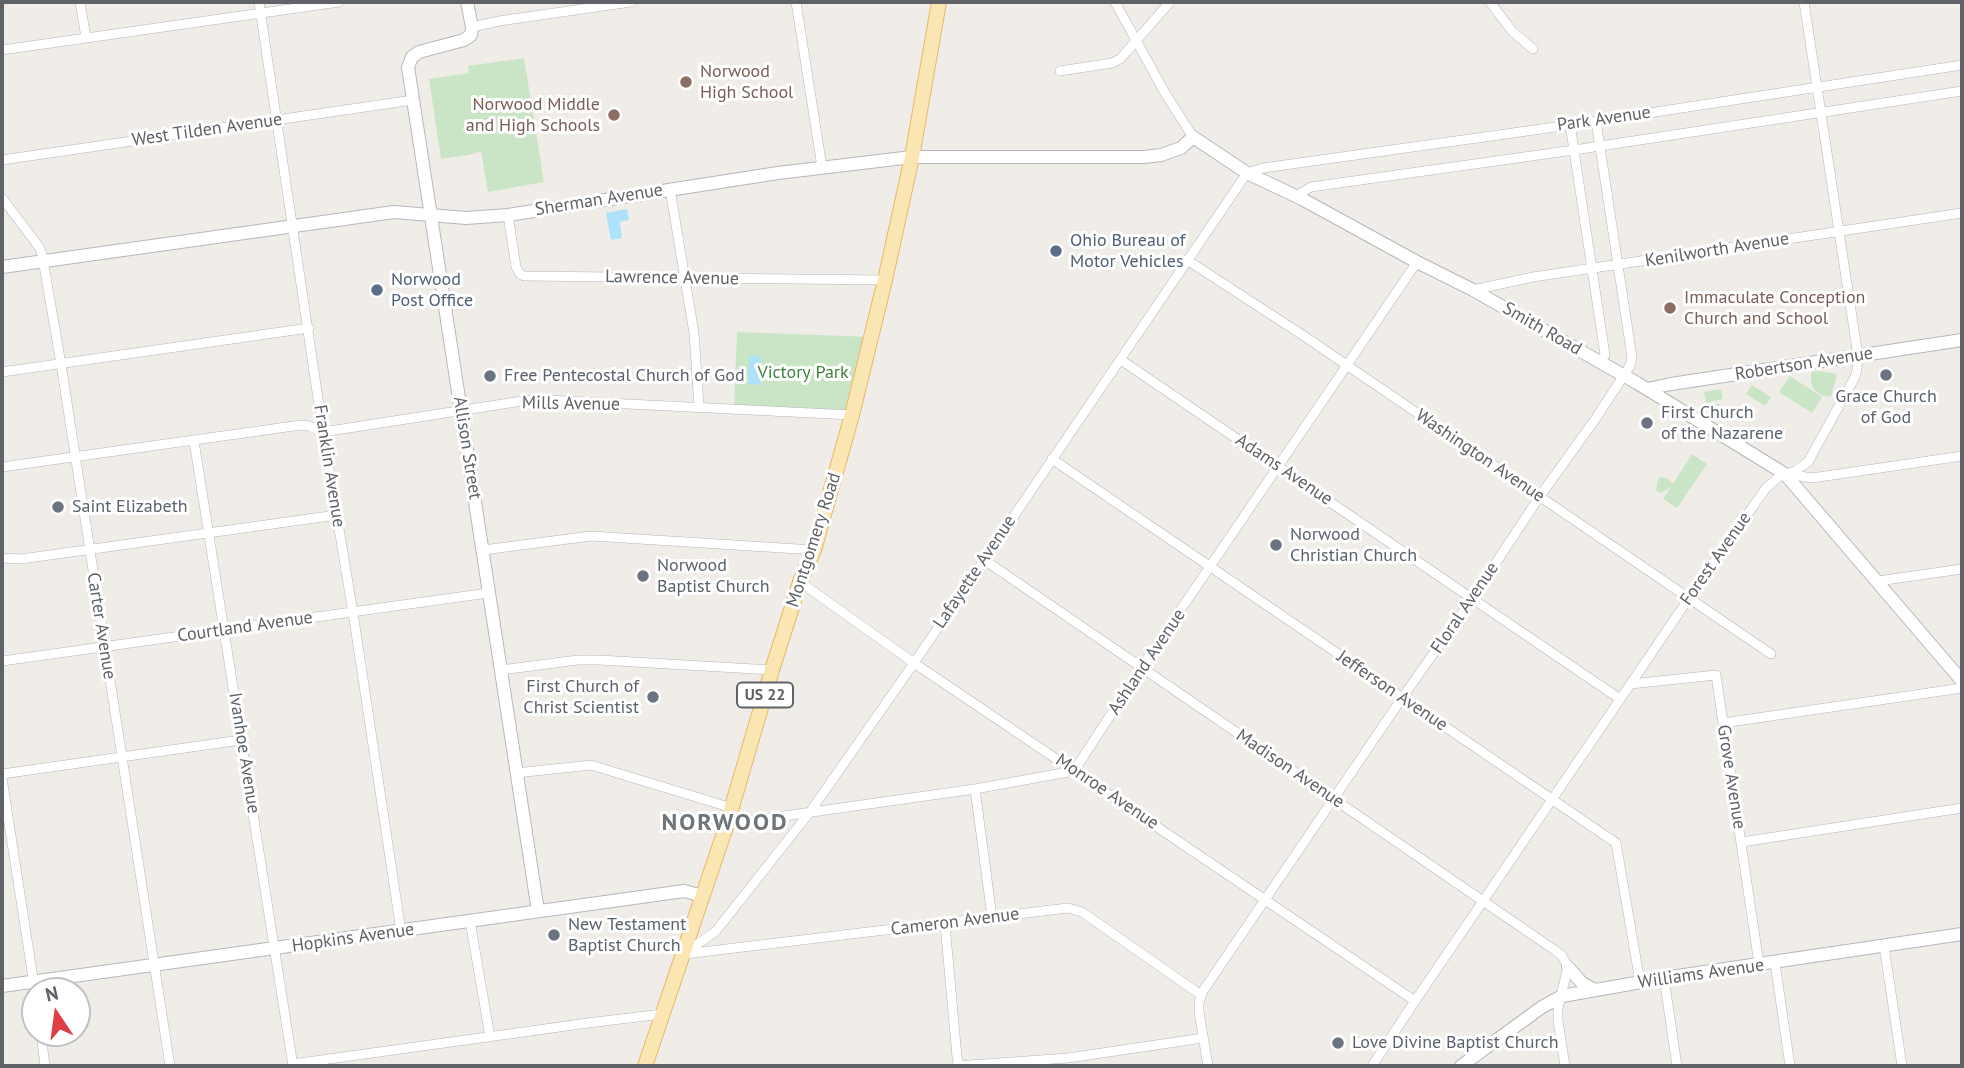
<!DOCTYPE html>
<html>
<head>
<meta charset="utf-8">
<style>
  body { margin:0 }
  #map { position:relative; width:1964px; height:1068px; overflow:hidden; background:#f0ede8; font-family:"PT Sans",sans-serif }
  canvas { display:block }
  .frame { position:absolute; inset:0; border:4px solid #5f6367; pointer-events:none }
  .north { position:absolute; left:21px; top:977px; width:70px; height:70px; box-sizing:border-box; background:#fff; border:2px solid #bfc1c2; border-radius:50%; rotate:347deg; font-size:19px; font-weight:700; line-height:28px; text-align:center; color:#5f6367 }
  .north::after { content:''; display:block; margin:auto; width:24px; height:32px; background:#df3e44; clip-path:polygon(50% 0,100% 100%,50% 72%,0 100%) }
</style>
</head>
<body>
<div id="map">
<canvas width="1964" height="1068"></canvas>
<div class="frame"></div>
<div class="north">N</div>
</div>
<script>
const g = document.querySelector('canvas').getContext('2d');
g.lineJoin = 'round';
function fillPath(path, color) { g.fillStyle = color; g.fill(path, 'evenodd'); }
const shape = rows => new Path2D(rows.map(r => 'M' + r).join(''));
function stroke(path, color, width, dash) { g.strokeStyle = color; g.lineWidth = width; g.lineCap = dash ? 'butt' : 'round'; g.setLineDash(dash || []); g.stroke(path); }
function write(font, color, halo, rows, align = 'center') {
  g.font = font + ' "PT Sans",sans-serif'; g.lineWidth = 6; g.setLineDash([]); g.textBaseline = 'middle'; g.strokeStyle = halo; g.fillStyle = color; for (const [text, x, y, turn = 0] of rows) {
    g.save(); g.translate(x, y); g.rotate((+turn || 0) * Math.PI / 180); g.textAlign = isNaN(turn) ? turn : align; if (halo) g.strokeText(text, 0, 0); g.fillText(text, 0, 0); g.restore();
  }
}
const green = shape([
  [524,58,544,182,488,192,481,151,469,155,441,159,429,79,469,73,468,66],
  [737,332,872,337,852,415,734,409],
  [1819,371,1837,374,1831,397,1821,395,1814,390,1811,383,1811,372],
  [1790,376,1822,397,1812,413,1779,392],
  [1752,385,1771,397,1765,406,1746,394],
  [1721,389,1723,399,1706,403,1704,392],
  [1716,403,1732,413,1726,421,1711,411],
  [1692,454,1707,464,1677,508,1663,499,1670,488,1661,493,1656,491,1658,479,1661,477,1668,479,1673,484]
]);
const water = shape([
  [627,209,629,220,620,222,622,238,611,240,606,213],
  [749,356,761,356,761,385,748,384]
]);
const street = shape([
  [80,2,86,38],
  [259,2,323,432,354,619,401,931],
  [796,2,822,167],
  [1115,2,1165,93,1193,137],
  [1490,2,1512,31,1533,49],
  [472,27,499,21,631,2],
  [2,50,339,2],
  [1060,71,1112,63,1120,59,1170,2],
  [1570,124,1605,355,1601,363],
  [2,160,413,100],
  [670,189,694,333,699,407],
  [1296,196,1311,187,1574,150,1962,91],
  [2,198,39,247,42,254,61,364,170,1066],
  [508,215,516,267,520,274,524,276,885,280],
  [1187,260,1304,336,1771,654],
  [1473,290,1533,277,1962,213],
  [1121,360,1620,699],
  [2,372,309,328],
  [194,441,293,1066],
  [1052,459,1616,843,1640,982],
  [2,467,301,425,309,426,323,432,522,401,546,400,852,415],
  [1787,474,1812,478,1962,456],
  [483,550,591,536,814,550],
  [2,558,21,559,337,515],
  [983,559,1556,951,1562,956,1568,967,1558,1008,1558,1021,1565,1066],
  [1878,581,1962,569],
  [800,582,914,663,1415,1001],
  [2,661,488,593],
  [501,670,578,660,599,660,772,670],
  [1631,684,1716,675,1759,964],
  [1723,723,1962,688],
  [516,773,591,765,732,808],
  [2,774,241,740],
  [2,778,35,991],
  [975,789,992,917],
  [727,824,975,789,1074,771,1141,668,1417,262],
  [1742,842,1962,808],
  [470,921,490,1037],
  [945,924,957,1057,959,1066],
  [1884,946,1902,1066],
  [685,953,716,931,810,812,914,663,1247,173,1263,168,1584,123,1962,65],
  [685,954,1068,908,1082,912,1201,995],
  [1775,963,1790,1066],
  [1664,978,1677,1066],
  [41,1033,45,1066],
  [293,1064,588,1023,662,1014],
  [956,1066,1068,1058,1203,1038],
  [1208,1066,1199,1012,1199,1002,1203,991,1402,698,1472,599,1540,496,1594,421,1630,366,1632,357,1596,121],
  [1372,1066,1415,1001,1689,598,1766,488,1780,476,1795,471,1808,462,1855,377,1857,369,1858,356,1804,2]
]);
const secondary = shape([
  [467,2,472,27,471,35,464,40,419,52,412,57,408,67,538,911],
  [2,267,394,212,466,218,508,215,778,173,912,157,1144,157,1161,155,1181,148,1193,137,1247,173,1302,199,1417,262,1473,290,1637,383,1785,474,1962,681],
  [1647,389,1671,384,1962,340],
  [1568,967,1582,983,1595,990],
  [2,986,684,891,703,896],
  [1461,1066,1542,1007,1562,996,1664,978,1962,934]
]);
const primary = shape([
  [645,1066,727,824,772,670,800,582,814,550,852,415,885,280,912,157,939,2]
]);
const markers = [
  [686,82,7,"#8d6e63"],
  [614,115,7,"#8d6e63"],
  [1056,251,7,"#5c6f8a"],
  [377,290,7,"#5c6f8a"],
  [1670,308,7,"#8d6e63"],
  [1886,375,7,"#6b7280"],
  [490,376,7,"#6b7280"],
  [1647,423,7,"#6b7280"],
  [58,507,7,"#6b7280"],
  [1276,545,7,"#6b7280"],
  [643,576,7,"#6b7280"],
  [653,697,7,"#6b7280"],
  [554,935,7,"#6b7280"],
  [1338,1043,7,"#6b7280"]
];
const shields = [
  [765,695,56]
];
const shieldNames = [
  ["US 22",765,695]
];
const educationNames = [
  ["Norwood",700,72],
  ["High School",700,93],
  ["Norwood Middle",600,105,"right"],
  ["and High Schools",600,126,"right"],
  ["Immaculate Conception",1684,298],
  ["Church and School",1684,319]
];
const streetNames = [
  ["Park Avenue",1604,119,-8],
  ["West Tilden Avenue",207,130,-8],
  ["Sherman Avenue",599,200,-9],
  ["Kenilworth Avenue",1717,250,-9],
  ["Lawrence Avenue",672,278,1],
  ["Smith Road",1542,329,30],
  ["Robertson Avenue",1804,364,-9],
  ["Mills Avenue",571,404,1],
  ["Allison Street",467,448,81],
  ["Washington Avenue",1480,456,34],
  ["Franklin Avenue",329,466,81],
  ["Adams Avenue",1284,470,34],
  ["Montgomery Road",814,540,-72],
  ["Forest Avenue",1716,559,-55],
  ["Lafayette Avenue",975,572,-56],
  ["Floral Avenue",1465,608,-56],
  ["Carter Avenue",101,626,81],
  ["Courtland Avenue",245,627,-8],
  ["Ashland Avenue",1147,662,-56],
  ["Jefferson Avenue",1392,691,34],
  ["Ivanhoe Avenue",244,753,81],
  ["Madison Avenue",1290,769,34],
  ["Grove Avenue",1731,777,81],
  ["Monroe Avenue",1107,792,34],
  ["Cameron Avenue",955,922,-7],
  ["Hopkins Avenue",353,938,-8],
  ["Williams Avenue",1701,974,-8]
];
const serviceNames = [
  ["Ohio Bureau of",1070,241],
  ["Motor Vehicles",1070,262],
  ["Norwood",391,280],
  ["Post Office",391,301]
];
const parkNames = [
  ["Victory Park",803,373]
];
const worshipNames = [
  ["Free Pentecostal Church of God",504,376],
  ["Grace Church",1886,397,"center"],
  ["of God",1886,418,"center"],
  ["First Church",1661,413],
  ["of the Nazarene",1661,434],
  ["Saint Elizabeth",72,507],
  ["Norwood",1290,535],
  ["Christian Church",1290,556],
  ["Norwood",657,566],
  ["Baptist Church",657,587],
  ["First Church of",639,687,"right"],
  ["Christ Scientist",639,708,"right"],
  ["New Testament",568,925],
  ["Baptist Church",568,946],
  ["Love Divine Baptist Church",1352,1043]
];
const districtNames = [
  ["NORWOOD",725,823]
];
fillPath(green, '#cae5c6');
fillPath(water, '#aee1fa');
stroke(street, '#b3b5b9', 10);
stroke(secondary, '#b4b7bb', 14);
stroke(primary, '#e9b667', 16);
stroke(street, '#fff', 9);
stroke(secondary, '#fff', 12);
stroke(primary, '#fae6b2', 14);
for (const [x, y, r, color] of markers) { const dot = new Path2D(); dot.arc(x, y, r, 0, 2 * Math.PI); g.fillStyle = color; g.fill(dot); stroke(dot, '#fff', 2.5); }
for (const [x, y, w] of shields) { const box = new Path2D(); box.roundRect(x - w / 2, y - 12.5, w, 25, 5); g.fillStyle = '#fff'; g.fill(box); stroke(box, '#5f6367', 2); }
write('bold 16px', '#5f6367', null, shieldNames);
write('18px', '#785e54', '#fff', educationNames, 'left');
write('18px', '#5f6367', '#fff', streetNames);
write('18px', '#4e5e75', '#fff', serviceNames, 'left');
write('18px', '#40823b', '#fff', parkNames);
write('18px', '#5b616d', '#fff', worshipNames, 'left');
g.letterSpacing = '2px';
write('bold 24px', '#707579', '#fff', districtNames);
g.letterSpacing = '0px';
</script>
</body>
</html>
